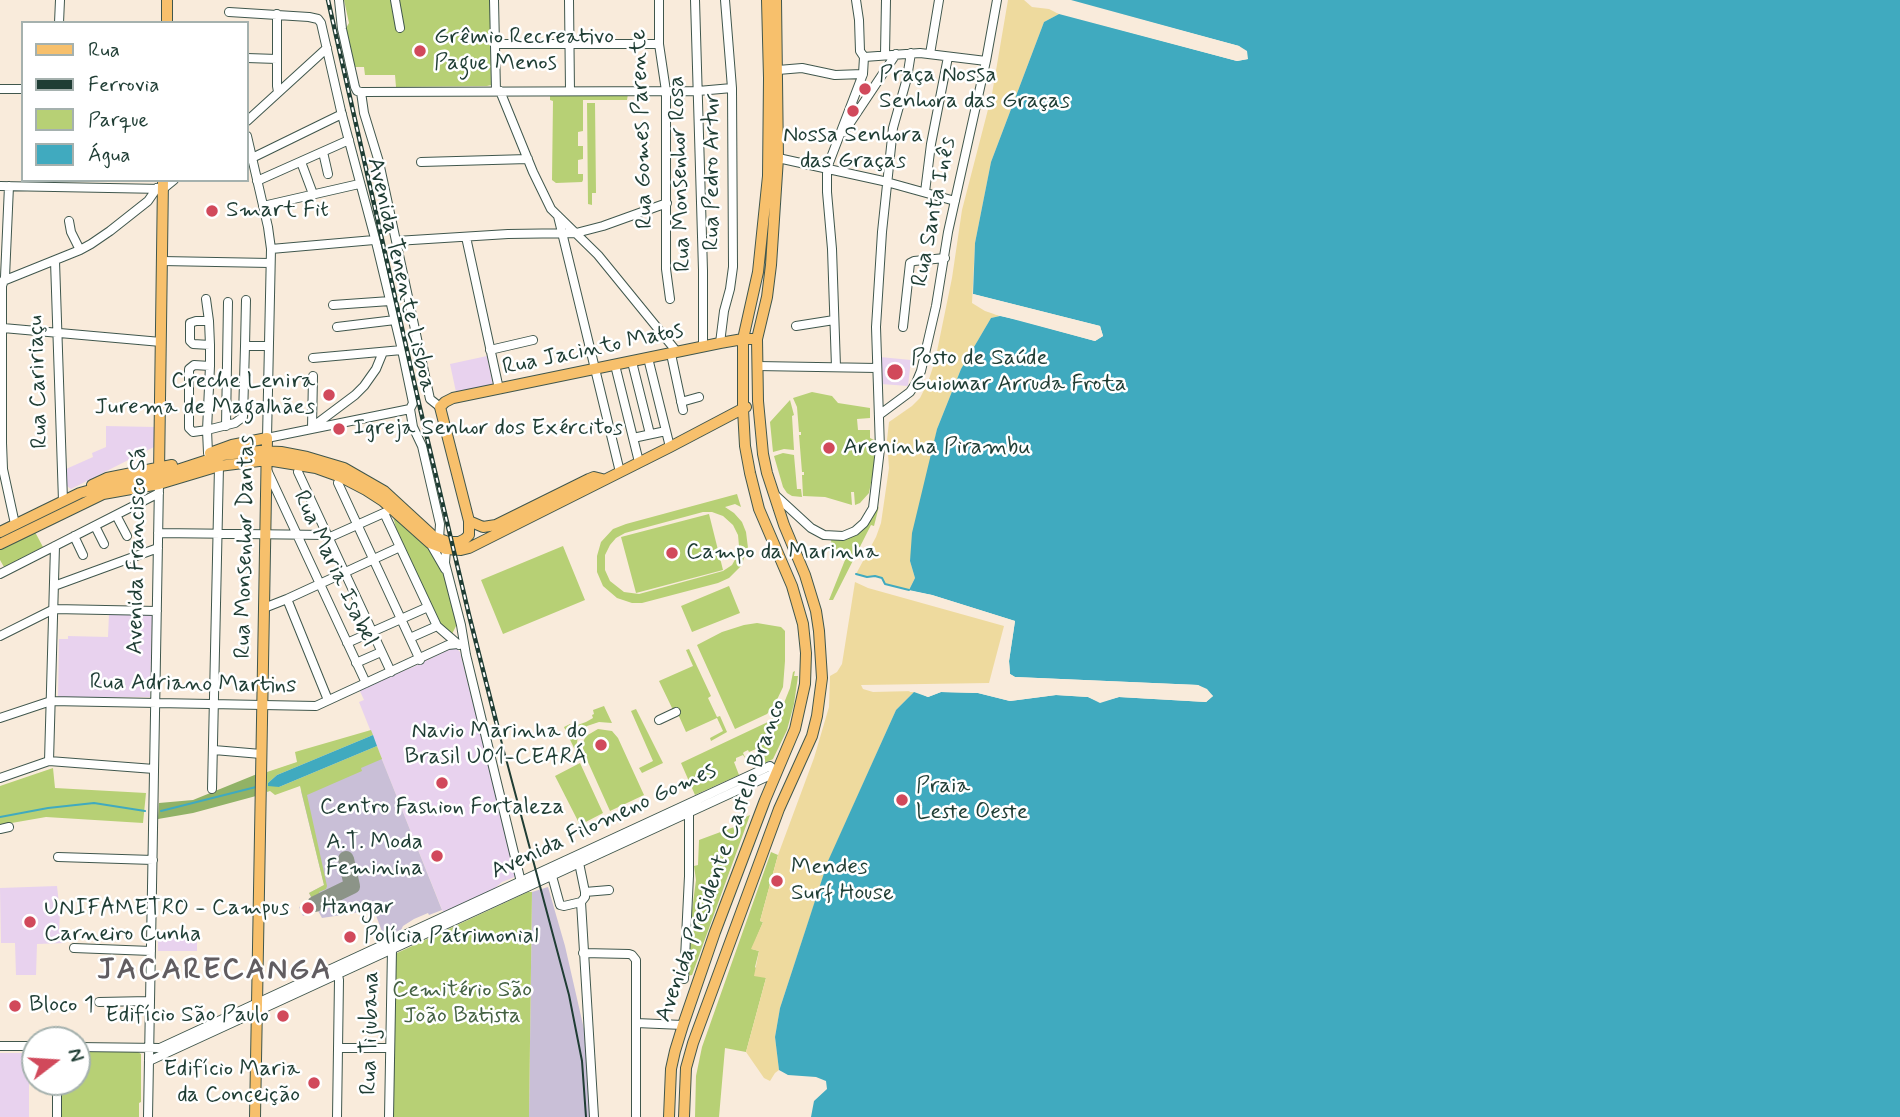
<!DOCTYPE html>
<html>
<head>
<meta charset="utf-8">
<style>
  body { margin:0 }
  #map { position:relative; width:1900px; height:1117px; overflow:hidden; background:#f9ebdb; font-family:Mynerve,sans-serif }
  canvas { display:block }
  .legend { position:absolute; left:21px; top:21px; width:228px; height:161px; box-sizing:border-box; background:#fff; border:2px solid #a5b1ae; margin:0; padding:9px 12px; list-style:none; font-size:21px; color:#1f3d34 }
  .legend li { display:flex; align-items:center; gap:14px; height:35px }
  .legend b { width:35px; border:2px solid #a5b1ae }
  .north { position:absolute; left:21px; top:1026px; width:70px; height:70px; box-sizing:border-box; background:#fff; border:2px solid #a5b1ae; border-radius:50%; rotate:73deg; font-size:19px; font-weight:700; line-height:28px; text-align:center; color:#1f3d34 }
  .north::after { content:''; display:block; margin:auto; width:24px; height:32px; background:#d1495b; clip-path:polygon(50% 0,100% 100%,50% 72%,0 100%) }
</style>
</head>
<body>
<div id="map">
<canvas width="1900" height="1117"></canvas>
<ul class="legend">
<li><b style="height:9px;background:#f7c06c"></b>Rua</li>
<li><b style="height:9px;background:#1f3d34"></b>Ferrovia</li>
<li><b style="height:19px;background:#b7d075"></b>Parque</li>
<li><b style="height:19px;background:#40aabf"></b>Água</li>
</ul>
<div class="north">N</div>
</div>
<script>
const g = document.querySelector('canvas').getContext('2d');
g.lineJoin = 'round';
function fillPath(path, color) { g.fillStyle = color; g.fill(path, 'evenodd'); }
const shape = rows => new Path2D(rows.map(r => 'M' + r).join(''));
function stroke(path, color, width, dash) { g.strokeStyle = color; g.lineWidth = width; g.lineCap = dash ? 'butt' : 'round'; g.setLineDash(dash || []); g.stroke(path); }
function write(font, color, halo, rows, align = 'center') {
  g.font = font + ' Mynerve,sans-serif'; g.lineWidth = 5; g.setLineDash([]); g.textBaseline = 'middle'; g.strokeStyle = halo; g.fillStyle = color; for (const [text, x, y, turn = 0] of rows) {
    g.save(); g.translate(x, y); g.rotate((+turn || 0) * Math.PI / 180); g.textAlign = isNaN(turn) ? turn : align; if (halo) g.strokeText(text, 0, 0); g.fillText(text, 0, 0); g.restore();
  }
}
const built = shape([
  [487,356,493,385,456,392,450,364],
  [880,357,911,360,908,386,881,384],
  [106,426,154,427,154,447,71,489,67,486,66,469,93,457,92,453,106,447],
  [109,614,152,615,150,697,58,697,59,639,68,639,68,636,108,637],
  [456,648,460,652,517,876,502,882,494,889,443,912,359,702,364,700,359,689,413,667,450,649],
  [57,886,60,913,59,932,65,932,65,943,37,944,36,975,16,975,15,943,1,943,0,888],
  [158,936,197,937,197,951,158,951],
  [0,1053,29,1053,29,1117,0,1117]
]);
const industrial = shape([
  [381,757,442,910,429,915,428,913,414,919,403,926,401,930,384,937,374,910,322,918,317,909,303,916,299,907,313,901,309,893,324,885,301,791],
  [548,887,565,946,586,1038,592,1117,529,1117,532,892]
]);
const green = shape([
  [344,0,490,0,491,85,487,86,396,87,395,75,365,75,364,67,353,67,345,30,349,23],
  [550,94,628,94,627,100,583,100,583,131,578,132,578,146,583,146,583,159,578,160,578,174,583,174,583,180,582,182,556,183,552,180,553,101,550,100],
  [587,103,595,103,596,193,592,193,592,205,588,204],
  [812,392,832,396,838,403,870,408,870,418,857,419,858,430,870,430,870,438,874,440,874,467,869,493,860,503,855,505,854,492,851,492,852,505,825,497,803,496,802,475,804,475,804,472,802,472,799,435,801,435,801,432,799,432,797,407,793,398],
  [790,400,794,415,792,416,794,450,784,449,773,452,770,422],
  [783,453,794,455,797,489,801,489,802,497,792,496,787,493,783,487,774,456],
  [737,494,741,507,735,504,725,507,734,513,742,522,746,532,748,548,741,566,729,578,718,583,642,603,632,603,617,598,603,586,597,572,597,556,601,542,613,529,626,524],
  [703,512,712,512,723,516,733,525,738,535,739,546,737,556,732,565,723,571,639,594,624,592,610,581,605,570,605,555,610,545,616,538,625,533],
  [879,506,874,526,871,525,834,598,833,600,829,600,847,555,833,553,831,540,843,540,859,533,872,519],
  [392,513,432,550,446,578,457,624,452,634,437,620,399,539],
  [709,514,723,570,636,593,621,537],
  [35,532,43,547,4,567,0,560,0,550],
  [563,546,585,600,503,634,481,580],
  [729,586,740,613,692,632,681,606],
  [757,623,781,627,785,631,785,661,783,687,774,706,767,714,735,729,697,645,722,632,744,625],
  [689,649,711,696,708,698,717,717,720,716,727,732,711,741,710,738,723,731,717,718,686,732,678,714,673,710,659,681,693,666,686,650],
  [795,671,794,676,798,676,794,704,787,730,773,759,763,764,759,755,760,752,758,752,756,749,749,752,748,750,744,752,743,753,746,759,743,755,736,758,736,761,734,762,739,775,695,795,681,763,770,721,784,703,790,688,793,672],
  [604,706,612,723,599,722,587,726,578,736,576,749,574,748,564,727,570,724,572,727,586,722,593,718,592,715,594,714,593,710],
  [636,709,663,763,642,773,639,768,653,761,631,711],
  [598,729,612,731,618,738,644,795,610,811,583,751,583,742,586,736],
  [371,730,373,735,277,775,268,783,279,787,377,746,382,759,361,768,362,771,307,795,327,886,326,889,319,892,322,898,314,902,309,893,324,885,300,786,275,795,270,791,267,792,267,772,297,762,295,752],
  [580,763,603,813,580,825,555,776],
  [53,768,55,788,146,793,143,823,46,817,0,825,0,786],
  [750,815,692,975,687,976,688,966,691,956,689,940,694,929,691,918,696,880,694,866,698,865,699,840,734,827,734,822],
  [771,852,778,855,760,921,763,922,752,949,759,951,755,967,766,978,746,1052,725,1048,719,1117,695,1117,696,1076,702,1047],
  [528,892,532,892,529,1117,393,1117,395,954],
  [77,1051,138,1052,141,1054,141,1102,139,1103,139,1117,60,1117,60,1082,77,1082]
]);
const forest = shape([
  [257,774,256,796,193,813,158,819,159,803,193,800]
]);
const sand = shape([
  [1008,0,1024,0,1032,7,1049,9,1059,14,1044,22,991,162,975,243,972,303,985,311,1000,316,991,318,961,369,937,429,910,561,915,578,909,590,885,584,882,578,875,576,867,577,856,574,876,537,881,523,889,468,887,440,889,422,912,406,920,398,928,382,935,361,952,278,962,210,992,94],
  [855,582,868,588,1004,626,989,683,861,685,863,689,873,692,914,691,917,692,914,692,896,710,828,862,780,1008,775,1037,779,1070,775,1073,770,1081,764,1078,746,1052,766,978,754,976,759,951,751,949,763,922,760,921,778,855,814,758,829,707,830,676,837,672,842,664]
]);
const water = shape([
  [1071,0,1900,0,1900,1117,811,1117,814,1101,827,1089,826,1081,816,1077,788,1075,779,1070,775,1037,780,1008,828,861,896,710,914,692,928,697,941,692,978,693,1010,701,1056,695,1088,697,1100,702,1119,697,1206,702,1213,696,1198,685,1015,677,1010,674,1009,661,1015,621,932,595,909,590,915,578,910,561,912,533,937,429,961,369,991,318,1000,316,1019,320,1095,341,1103,336,1100,326,973,294,975,243,991,162,1044,22,1059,14,1237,61,1248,59,1239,46],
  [373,735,377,746,279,787,268,786,268,783,277,775]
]);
const pier = shape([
  [1067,0,1239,46,1247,51,1248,59,1237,61,1055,12,1060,10,1237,58,1244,56,1243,53,1238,49,1070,3],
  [973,294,1100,326,1103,336,1095,341,994,314,1000,313,1020,316,1095,337,1099,335,1097,329,973,298],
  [906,590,932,595,1015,621,1009,661,1010,674,1015,677,1198,685,1207,689,1213,696,1206,702,1119,697,1100,703,1088,697,1056,695,1010,701,978,693,941,692,928,697,917,692,909,692,914,688,928,694,940,689,978,690,1010,697,1056,691,1089,694,1100,699,1119,693,1205,698,1208,696,1205,692,1197,689,1014,681,1007,676,1005,661,1011,624,931,599,908,594]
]);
const stream = shape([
  [856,574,867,577,875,576,882,578,885,584,909,590],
  [161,811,256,787],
  [0,817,48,808,94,803,145,811]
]);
const taxiway = shape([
  [315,904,352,886,346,859]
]);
const minor = shape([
  [339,0,342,29,355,87,357,91,361,92,364,113,379,162,430,399,440,407],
  [395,0,400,28],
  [494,0,496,91],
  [569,0,570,91],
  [659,0,659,44,666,91,666,269,670,299],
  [695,0,703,270,703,347],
  [229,12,309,17,318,19,321,23,341,111,377,246,402,350,413,403,410,409,413,427,422,446,440,524,439,539],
  [277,14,277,86,278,92],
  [59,23,60,0],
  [495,44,659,44],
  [885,54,886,0],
  [930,54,939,0],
  [864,57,920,53,986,61],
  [247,58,277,59],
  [778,70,802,68,835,75,863,74],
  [0,89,23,89],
  [500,91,533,172,551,209,598,255,677,352],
  [361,92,698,91,732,88],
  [247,121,327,48],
  [844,132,896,54],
  [247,136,268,227,271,249,267,438,410,409],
  [323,152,328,174],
  [252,158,342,114],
  [778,158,883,181,955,201],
  [301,162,313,194],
  [421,162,528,159],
  [257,181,349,140],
  [0,186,163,189,174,180],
  [9,186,5,277,2,286,2,443,3,469,15,524],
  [925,192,931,144,948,57],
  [263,206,359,184],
  [558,216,620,472],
  [69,221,71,232,80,250],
  [466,237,499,389],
  [396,241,508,234,576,233,603,226,667,203],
  [271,249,374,240],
  [55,261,63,501],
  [162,261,270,263],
  [3,281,80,250,91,244,110,231,148,201,157,188],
  [206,299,209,321,210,345,210,366,207,430,193,432,189,428,189,369,194,365,210,366],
  [333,305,390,301],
  [209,321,196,321,190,323,190,341,193,344,210,345],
  [796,326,834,320],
  [337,327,395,320],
  [903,327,910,263,914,261,945,258],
  [3,328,161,342],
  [720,343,724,311,730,289,733,267,732,88,725,0],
  [245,346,246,300],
  [490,350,533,340],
  [671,354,683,410],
  [313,358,402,350],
  [648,358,670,447],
  [632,362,650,434],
  [615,365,639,462],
  [757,366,877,368],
  [836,367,832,249,827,192,827,168,863,74,864,57,860,51,859,20,856,0],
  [681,402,699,397],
  [879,415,910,392,916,383,921,371,936,306,948,232,986,61,997,0],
  [315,425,355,395,364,386,376,369,383,352],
  [226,426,228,302],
  [312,428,313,376],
  [633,438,666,431],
  [208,453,207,430,235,423,243,417,245,346,268,346],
  [267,470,366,683],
  [298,472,391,672],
  [338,483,420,660],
  [774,494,811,528,824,535,843,536,855,531,864,523,873,508,880,449,876,327,882,232,893,128,907,78,911,53],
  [384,513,437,626,459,645],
  [116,515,127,536],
  [95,526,104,544],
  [158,533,327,535],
  [74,536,83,555],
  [328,538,386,512],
  [430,543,445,569],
  [446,549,445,563,461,625,466,655,521,882],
  [0,574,159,493],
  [54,586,158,548],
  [287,599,328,700],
  [264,608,287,599,400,547],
  [0,636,54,609,157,611],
  [410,638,437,626],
  [347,643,428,607],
  [356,663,381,652],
  [0,718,51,701,316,706,448,645,458,644],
  [659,720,676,712],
  [214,750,261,754],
  [49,761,55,546],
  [0,778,49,761,154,769],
  [212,789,219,466],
  [0,829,9,827],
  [58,857,153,860],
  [552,876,560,905,564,906,581,902,585,897,585,892,578,858],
  [585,892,609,890],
  [581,902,594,1117],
  [74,948,151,951],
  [583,953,629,954,632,955,636,960,636,1117],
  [337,970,339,980,337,1117],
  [684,979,689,876,689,812,688,808],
  [99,1002,150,1001],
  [636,1023,683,1025],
  [0,1046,35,1046],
  [77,1047,160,1048,770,766,777,772],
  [338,1048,389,1048],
  [149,1061,777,772],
  [57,1117,57,1082],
  [148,1117,159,484],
  [389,1117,392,949]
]);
const major = shape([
  [167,23,167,0],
  [210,453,232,445,267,438,255,1117],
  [159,473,163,180],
  [92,485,107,478,172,465],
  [469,521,483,527,496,525,589,479,594,477,602,479],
  [0,532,80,493,112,484,159,476,223,455,260,451,281,452,307,457,344,468,384,491,434,537,448,542,459,542,465,539,469,535,469,521,440,407,445,402,453,398,720,343,743,339,757,339],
  [0,544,103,494,159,484,219,466,267,460,316,468,341,477,366,490,383,501,430,543,446,549,461,550,469,548,670,447,746,407],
  [669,1117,671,1069,675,1051,683,1025,715,932,765,800,795,729,805,684,806,653,803,624,792,586,759,509,750,473,745,446,743,409,743,339,758,272,768,176,769,78,767,0],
  [684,1117,686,1068,693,1043,779,809,812,736,817,716,822,678,819,631,816,611,805,575,784,525,767,473,763,454,758,401,757,339,767,297,771,265,778,158,776,0]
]);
const tram = shape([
  [497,725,569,995,582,1061,586,1117]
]);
const rail = shape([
  [328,0,420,408,469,615,497,725]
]);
const markers = [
  [420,51,7,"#d1495b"],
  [865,89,7,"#d1495b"],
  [853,111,7,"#d1495b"],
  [212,211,7,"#d1495b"],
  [895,372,9,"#d1495b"],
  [329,395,7,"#d1495b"],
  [339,429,7,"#d1495b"],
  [829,448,7,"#d1495b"],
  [672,553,7,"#d1495b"],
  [601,745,7,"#d1495b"],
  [442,783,7,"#d1495b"],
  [902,800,7,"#d1495b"],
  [437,856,7,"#d1495b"],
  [777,881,7,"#d1495b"],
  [308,908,7,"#d1495b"],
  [30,922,7,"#d1495b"],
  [350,937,7,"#d1495b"],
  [15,1006,7,"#d1495b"],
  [283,1016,7,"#d1495b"],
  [314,1083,7,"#d1495b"]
];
const poiNames = [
  ["Grêmio Recreativo",434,38],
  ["Pague Menos",434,64],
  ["Praça Nossa",879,76],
  ["Senhora das Graças",879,102],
  ["Nossa Senhora",853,136,"center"],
  ["das Graças",853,162,"center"],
  ["Smart Fit",226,211],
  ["Posto de Saúde",911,359],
  ["Guiomar Arruda Frota",911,385],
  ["Creche Lenira",315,382,"right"],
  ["Jurema de Magalhães",315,408,"right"],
  ["Igreja Senhor dos Exércitos",353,429],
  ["Areninha Pirambu",843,448],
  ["Campo da Marinha",686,553],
  ["Navio Marinha do",587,732,"right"],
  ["Brasil U01-CEARÁ",587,758,"right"],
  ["Praia",916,787],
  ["Leste Oeste",916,813],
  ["Centro Fashion Fortaleza",442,808,"center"],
  ["A.T. Moda",423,843,"right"],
  ["Feminina",423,869,"right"],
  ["Mendes",791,868],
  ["Surf House",791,894],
  ["Hangar",322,908],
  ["UNIFAMETRO - Campus",44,909],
  ["Carneiro Cunha",44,935],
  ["Polícia Patrimonial",364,937],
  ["Bloco 1",29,1006],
  ["Edifício São Paulo",269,1016,"right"],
  ["Edifício Maria",300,1070,"right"],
  ["da Conceição",300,1096,"right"]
];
const streetNames = [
  ["Rua Gomes Parente",643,129,-92],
  ["Rua Pedro Artur",713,172,-90],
  ["Rua Monsenhor Rosa",681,174,-92],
  ["Rua Santa Inês",935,212,-79],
  ["Avenida Tenente Lisboa",400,275,77],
  ["Rua Jacinto Matos",593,350,-12],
  ["Rua Caririaçu",39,382,-92],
  ["Rua Monsenhor Dantas",246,547,-89],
  ["Avenida Francisco Sá",138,551,-89],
  ["Rua Maria Isabel",334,569,65],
  ["Rua Adriano Martins",193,685,1],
  ["Avenida Filomeno Gomes",604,822,-25],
  ["Avenida Presidente Castelo Branco",722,861,-70],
  ["Rua Tijubana",371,1033,-89]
];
const parkNames = [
  ["Cemitério São",462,991],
  ["João Batista",462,1017]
];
const districtNames = [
  ["JACARECANGA",215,972]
];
fillPath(built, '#e8d2ee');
fillPath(industrial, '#c9bfd7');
fillPath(green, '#b7d075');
fillPath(forest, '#91b266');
fillPath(sand, '#eeda9e');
fillPath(water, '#40aabf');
fillPath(pier, '#f9ebdb');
stroke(stream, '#40aabf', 2);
stroke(taxiway, '#8c9488', 16);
stroke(minor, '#40574d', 10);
stroke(major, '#40574d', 12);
stroke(minor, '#fff', 8);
stroke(major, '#f7c06c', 10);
stroke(tram, '#1f3d34', 2);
stroke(rail, '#1f3d34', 4.5);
stroke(rail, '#fff', 2, [5]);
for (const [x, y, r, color] of markers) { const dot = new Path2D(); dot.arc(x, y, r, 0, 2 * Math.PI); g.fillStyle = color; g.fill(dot); stroke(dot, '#fff', 2.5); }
write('23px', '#1f3d34', '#fff', poiNames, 'left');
write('23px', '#1f3d34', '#fff', streetNames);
write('23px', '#456244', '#fff', parkNames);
g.letterSpacing = '2px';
write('bold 30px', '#615d61', '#fff', districtNames);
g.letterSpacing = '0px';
</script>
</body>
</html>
